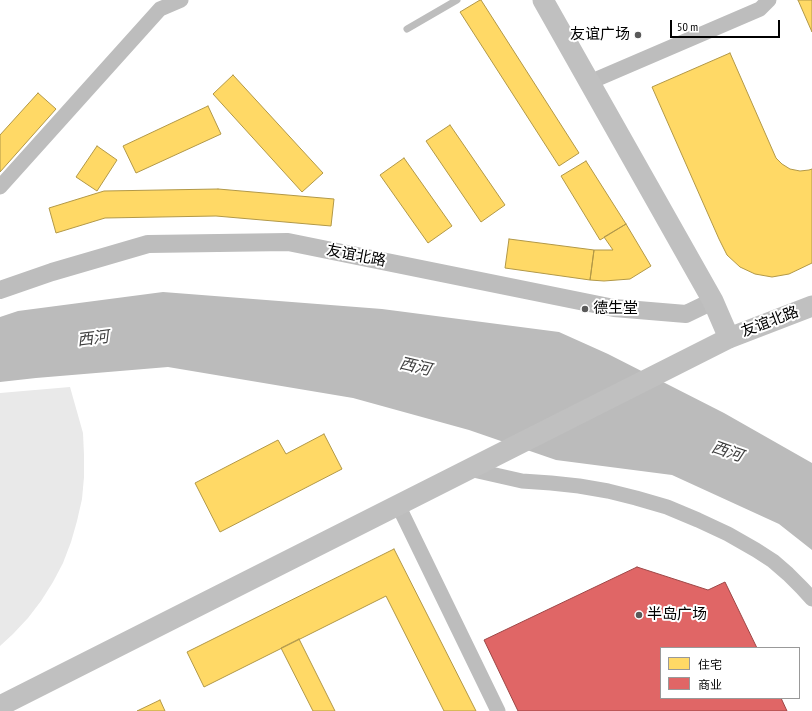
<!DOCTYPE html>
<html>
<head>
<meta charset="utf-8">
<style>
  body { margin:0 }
  #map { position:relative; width:812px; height:711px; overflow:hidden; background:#fff; font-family:"PT Sans Narrow","Noto Sans SC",sans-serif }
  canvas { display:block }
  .legend { position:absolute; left:660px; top:647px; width:140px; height:52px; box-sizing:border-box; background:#fff; border:1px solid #999; margin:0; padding:5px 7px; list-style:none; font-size:12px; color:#000 }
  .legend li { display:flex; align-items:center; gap:8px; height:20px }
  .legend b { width:20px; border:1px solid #999 }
  .scale { position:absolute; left:670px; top:20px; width:110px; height:18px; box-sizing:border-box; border:2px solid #000; border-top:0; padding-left:5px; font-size:12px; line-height:14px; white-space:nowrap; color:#000; -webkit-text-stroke:3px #fff; paint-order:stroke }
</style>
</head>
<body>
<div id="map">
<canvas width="812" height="711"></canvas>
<ul class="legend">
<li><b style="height:11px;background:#ffd966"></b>住宅</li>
<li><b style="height:11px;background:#e06666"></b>商业</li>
</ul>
<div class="scale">50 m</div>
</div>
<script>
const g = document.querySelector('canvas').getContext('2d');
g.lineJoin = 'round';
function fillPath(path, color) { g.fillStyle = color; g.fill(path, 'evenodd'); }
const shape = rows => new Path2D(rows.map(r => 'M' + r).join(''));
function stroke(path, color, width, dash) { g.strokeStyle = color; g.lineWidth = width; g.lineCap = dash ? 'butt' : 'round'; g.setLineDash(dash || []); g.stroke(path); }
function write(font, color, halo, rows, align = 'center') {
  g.font = font + ' "PT Sans Narrow","Noto Sans SC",sans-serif'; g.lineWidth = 4; g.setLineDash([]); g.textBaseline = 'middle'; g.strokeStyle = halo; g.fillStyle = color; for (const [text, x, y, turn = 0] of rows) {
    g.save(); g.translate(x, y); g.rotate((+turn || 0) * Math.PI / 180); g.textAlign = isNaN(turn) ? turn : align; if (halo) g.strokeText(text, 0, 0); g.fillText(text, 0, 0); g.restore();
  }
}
const green = shape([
  [70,387,83,433,84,455,84,477,82,499,77,521,71,542,63,563,53,582,41,601,28,618,13,634,0,646,0,393]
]);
const water = shape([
  [163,292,382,309,559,332,608,354,724,413,812,463,812,550,779,524,672,475,556,460,469,430,353,398,168,367,36,378,0,382,0,317,18,311]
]);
const homes = shape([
  [480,0,481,0,579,153,559,166,460,12,480,0],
  [798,0,812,0,812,32,798,0],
  [730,53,776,158,782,164,790,169,800,171,809,170,812,169,812,263,789,274,772,277,755,274,740,267,727,255,719,239,652,87,730,53],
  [233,75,323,173,302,192,213,94,233,75],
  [38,93,56,109,0,172,0,135,38,93],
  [208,106,221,134,136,173,123,146,208,106],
  [450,125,505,205,481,222,426,141,450,125],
  [97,146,117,160,97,191,76,177,97,146],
  [404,158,452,226,428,243,380,175,404,158],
  [586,161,626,224,600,240,561,176,586,161],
  [218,189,334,199,331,226,216,216,105,218,56,233,49,208,104,191,218,189],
  [626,224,651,266,630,279,604,281,590,280,594,250,613,250,604,237,626,224],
  [509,239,594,250,590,280,505,268,509,239],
  [324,434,342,469,220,532,195,483,278,440,286,454,324,434],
  [394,549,476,711,444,711,386,596,204,687,187,652,394,549],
  [299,639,335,711,313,711,281,648,299,639],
  [160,700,165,711,137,711,160,700]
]);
const shops = shape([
  [637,567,708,590,725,582,757,648,661,648,661,698,781,698,787,711,518,711,484,640,637,567]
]);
const service = shape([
  [407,29,457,0]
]);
const minor = shape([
  [590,82,760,9,769,0],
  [0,187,160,9,181,0],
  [469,469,522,481,551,483,579,486,608,491,636,498,667,507,698,520,728,534,756,550,773,561,788,574,802,588,812,599],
  [398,505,498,711]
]);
const tertiary = shape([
  [0,290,52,272,148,244,288,242,614,308,686,314,713,301]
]);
const secondary = shape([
  [543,0,713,301,729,338],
  [0,706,729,338,812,306]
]);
const markers = [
  [638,35,4,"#595959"],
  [585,309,4,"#595959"],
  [639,615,4,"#595959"]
];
const poiNames = [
  ["友谊广场",630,35,"right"],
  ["德生堂",593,309],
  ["半岛广场",647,615]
];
const streetNames = [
  ["友谊北路",356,256,11],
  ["友谊北路",770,322,-21]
];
const waterNames = [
  ["西河",93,339,-7],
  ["西河",415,367,13],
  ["西河",727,452,19]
];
fillPath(green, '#e9e9e9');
fillPath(water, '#bbb');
fillPath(homes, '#ffd966');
stroke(homes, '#b29847', 1);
fillPath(shops, '#e06666');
stroke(shops, '#9d4747', 1);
stroke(service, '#bdbdbd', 7);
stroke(minor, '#bdbdbd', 15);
stroke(tertiary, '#bdbdbd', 18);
stroke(secondary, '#c0c0c0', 21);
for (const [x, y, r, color] of markers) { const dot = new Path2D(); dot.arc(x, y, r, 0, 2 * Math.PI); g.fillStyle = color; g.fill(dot); stroke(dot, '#fff', 1.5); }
write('15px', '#000', '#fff', poiNames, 'left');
write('15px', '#000', '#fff', streetNames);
write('italic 16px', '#3f3f3f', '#fff', waterNames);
</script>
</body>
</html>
